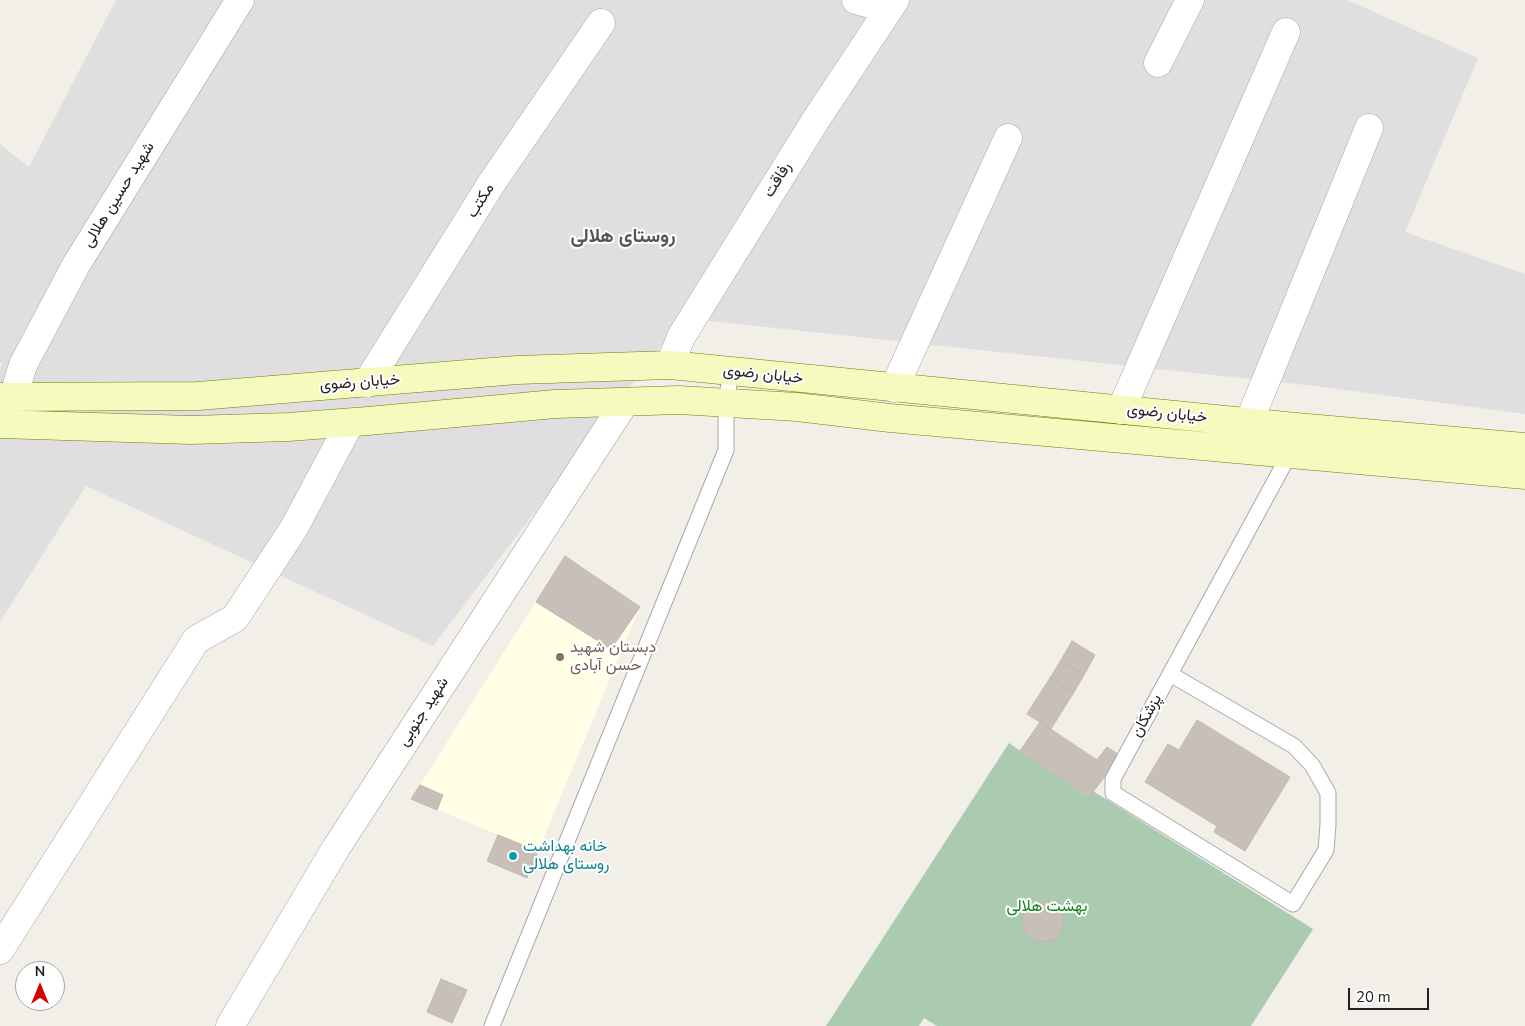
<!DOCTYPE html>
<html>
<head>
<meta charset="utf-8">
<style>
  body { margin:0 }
  #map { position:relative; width:1525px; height:1026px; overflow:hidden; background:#f2efe9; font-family:"Nunito Sans",sans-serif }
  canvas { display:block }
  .north { position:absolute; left:15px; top:961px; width:50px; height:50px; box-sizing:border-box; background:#fff; border:1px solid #a7a7a7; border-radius:50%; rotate:0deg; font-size:14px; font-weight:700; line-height:20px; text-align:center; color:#222 }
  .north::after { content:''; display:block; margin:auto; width:18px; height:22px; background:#d40000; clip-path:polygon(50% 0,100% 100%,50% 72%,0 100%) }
  .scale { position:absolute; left:1348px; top:988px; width:81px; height:22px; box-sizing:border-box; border:2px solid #222; border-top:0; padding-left:6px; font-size:15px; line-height:18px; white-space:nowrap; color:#222; -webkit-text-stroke:4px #fff; paint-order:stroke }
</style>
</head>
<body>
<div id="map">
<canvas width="1525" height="1026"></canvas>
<div class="north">N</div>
<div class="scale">20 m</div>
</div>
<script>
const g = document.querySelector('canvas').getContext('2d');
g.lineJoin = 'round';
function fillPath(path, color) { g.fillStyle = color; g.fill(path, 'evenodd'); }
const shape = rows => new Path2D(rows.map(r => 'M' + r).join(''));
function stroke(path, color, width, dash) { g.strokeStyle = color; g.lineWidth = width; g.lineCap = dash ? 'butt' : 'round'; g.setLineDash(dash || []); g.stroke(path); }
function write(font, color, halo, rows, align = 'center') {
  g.font = font + ' "Nunito Sans",Vazirmatn,sans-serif'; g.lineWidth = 4; g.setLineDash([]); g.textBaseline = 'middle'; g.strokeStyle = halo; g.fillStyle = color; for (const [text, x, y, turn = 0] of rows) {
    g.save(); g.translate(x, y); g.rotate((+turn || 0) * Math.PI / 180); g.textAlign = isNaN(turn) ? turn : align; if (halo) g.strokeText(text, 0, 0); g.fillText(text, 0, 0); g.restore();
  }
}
const residential = shape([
  [116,0,1347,0,1478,58,1405,232,1525,274,1525,414,1315,386,682,318,433,646,86,486,0,622,0,368,3,363,0,363,0,144,29,167]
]);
const education = shape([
  [565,556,640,607,538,851,411,799]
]);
const cemetery = shape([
  [1009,743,1088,797,1093,791,1313,929,1251,1026,937,1026,924,1018,919,1026,826,1026]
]);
const building = shape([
  [565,556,640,607,611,649,536,602,565,556],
  [1072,641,1095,655,1084,675,1061,660,1072,641],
  [1061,660,1084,675,1074,692,1050,678,1061,660],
  [1050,678,1074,692,1051,729,1027,714,1050,678],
  [1197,720,1290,777,1245,851,1214,832,1217,826,1145,782,1168,744,1179,750,1197,720],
  [1040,722,1097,760,1107,747,1121,756,1089,797,1020,751,1040,722],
  [420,785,443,795,437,810,411,799,420,785],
  [498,835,538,851,527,878,487,861,498,835],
  [1048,901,1061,910,1064,926,1055,940,1038,942,1025,933,1022,917,1031,904,1048,901],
  [441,979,467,990,452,1023,427,1012,441,979]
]);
const lane = shape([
  [1170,674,1294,746,1312,765,1328,793,1328,824,1326,850,1293,904,1113,793,1113,779,1170,674,1283,466,1288,453],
  [492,1026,726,450,726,403,731,371]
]);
const street = shape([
  [856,0,889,9],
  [1158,63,1190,0],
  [670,365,681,337,817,118,895,0],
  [367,383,491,184,601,23],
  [894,388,1008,138],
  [13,398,23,365,76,265,240,0],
  [1121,410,1286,32],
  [1249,422,1369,128],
  [0,950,196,640,235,618,294,528,350,423],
  [230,1026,336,848,625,402]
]);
const secondary = shape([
  [0,397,198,396,517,370,670,365,1296,427,1525,447],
  [0,424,191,430,288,427,368,421,555,404,679,400,797,407,890,418,1525,475]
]);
const markers = [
  [560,657,5,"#8d6e63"],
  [513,856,5,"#0f9aa8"]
];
const streetNames = [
  ["رفاقت",778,180,-58],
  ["شهید حسین هلالی",119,195,-58],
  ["مکتب",481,201,-58],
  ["خیابان رضوی",763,375,6],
  ["خیابان رضوی",360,383,-4],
  ["خیابان رضوی",1167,414,6],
  ["شهید جنوبی",424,712,-57],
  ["پزشکان",1147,716,-61]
];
const educationNames = [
  ["دبستان شهید",570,648],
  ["حسن آبادی",570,666]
];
const cultureNames = [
  ["خانه بهداشت",523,847],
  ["روستای هلالی",523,865]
];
const parkNames = [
  ["بهشت هلالی",1047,907]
];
const quarterNames = [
  ["روستای هلالی",623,237]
];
fillPath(residential, '#e0dfdf');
fillPath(education, '#ffffe5');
fillPath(cemetery, '#aacbaf');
fillPath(building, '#c7bfb8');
stroke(building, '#c4b6ab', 1);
stroke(lane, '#a9a9a9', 17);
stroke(street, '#a9a9a9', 29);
stroke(secondary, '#707d05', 29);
stroke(lane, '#fff', 15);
stroke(street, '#fff', 28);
stroke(secondary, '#f7fabf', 28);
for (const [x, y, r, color] of markers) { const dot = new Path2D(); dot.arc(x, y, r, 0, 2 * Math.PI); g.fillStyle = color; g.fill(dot); stroke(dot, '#fff', 2); }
write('16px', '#222', '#fff', streetNames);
write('16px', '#785e54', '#fff', educationNames, 'left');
write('16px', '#0d838f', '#fff', cultureNames, 'left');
write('16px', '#0c8416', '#fff', parkNames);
write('bold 19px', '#555', '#fff', quarterNames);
</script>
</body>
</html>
